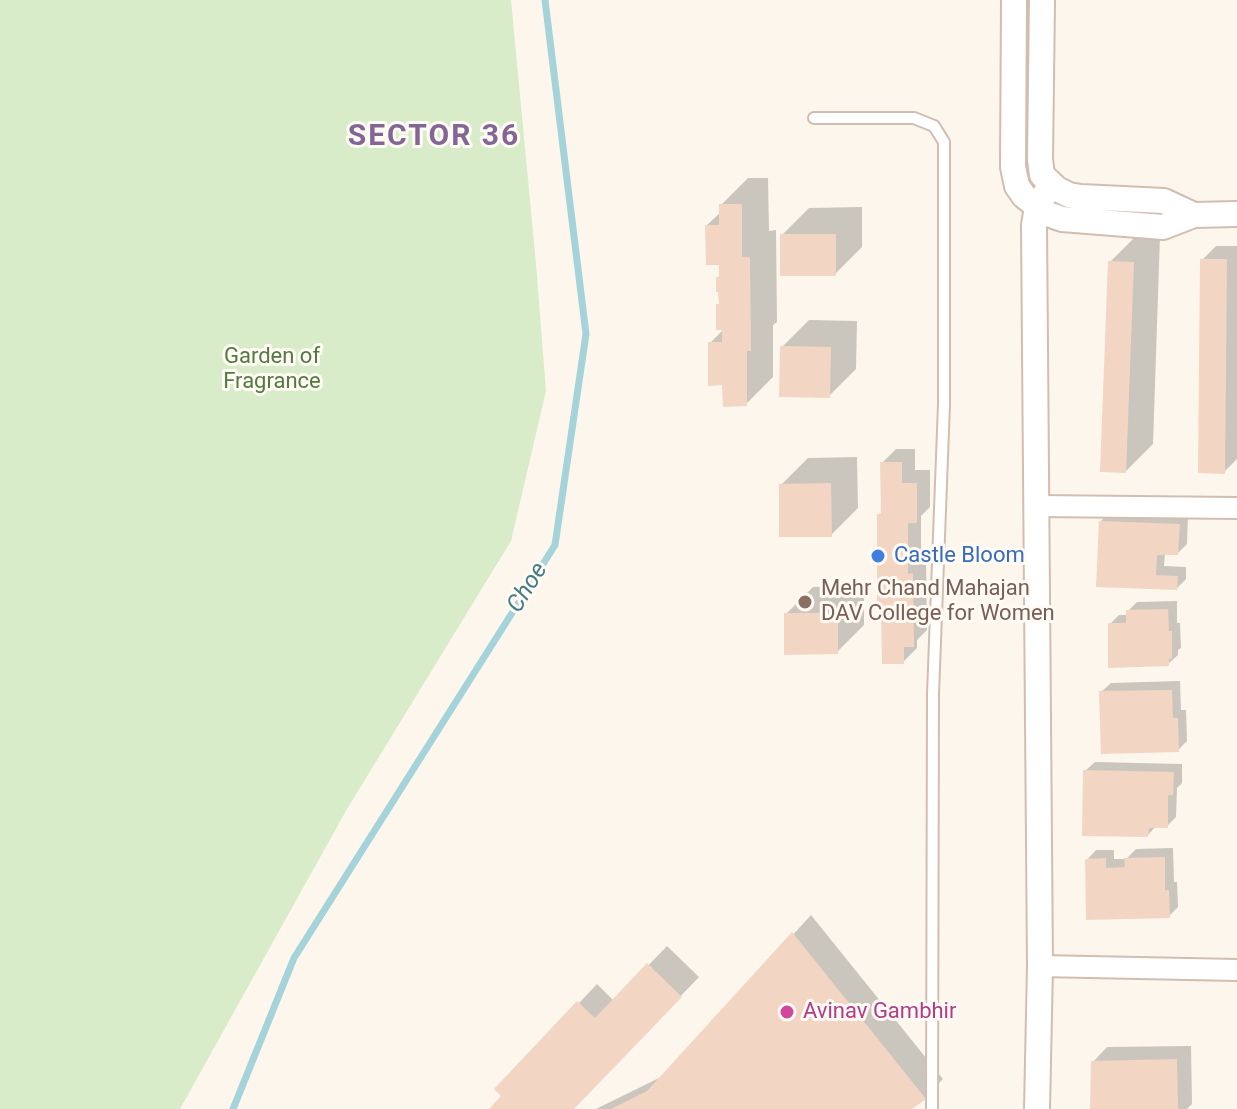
<!DOCTYPE html>
<html>
<head>
<meta charset="utf-8">
<style>
  body { margin:0 }
  canvas { display:block; background:#fdf6ec }
</style>
</head>
<body>
<canvas width="1237" height="1109"></canvas>
<script>
const g = document.querySelector('canvas').getContext('2d');
g.lineJoin = 'round';
function fillPath(path, color) { g.fillStyle = color; g.fill(path, 'evenodd'); }
const shape = rows => new Path2D(rows.map(r => 'M' + r).join(''));
function stroke(path, color, width, dash) { g.strokeStyle = color; g.lineWidth = width; g.lineCap = dash ? 'butt' : 'round'; g.setLineDash(dash || []); g.stroke(path); }
function write(font, color, halo, rows, align = 'center') {
  g.font = font + ' Roboto,sans-serif'; g.lineWidth = 6; g.setLineDash([]); g.textBaseline = 'middle'; g.strokeStyle = halo; g.fillStyle = color; for (const [text, x, y, turn = 0] of rows) {
    g.save(); g.translate(x, y); g.rotate((+turn || 0) * Math.PI / 180); g.textAlign = isNaN(turn) ? turn : align; if (halo) g.strokeText(text, 0, 0); g.fillText(text, 0, 0); g.restore();
  }
}
const green = shape([
  [0,0,511,0,536,264,546,391,511,541,347,809,180,1109,0,1109]
]);
const shadow = shape([
  [748,178,768,178,769,231,776,230,777,322,773,325,773,377,746,404,724,383,710,343,725,328,718,305,721,302,718,278,721,274,721,263,707,225,721,212,721,205],
  [862,207,862,247,835,274,782,235,809,208],
  [1137,235,1160,236,1153,444,1126,471,1110,262],
  [1216,246,1237,246,1237,459,1224,472,1202,260],
  [809,320,857,321,856,369,829,396,782,347],
  [896,449,915,449,915,470,930,470,930,507,921,516,921,560,926,560,927,630,917,640,917,648,903,662,879,515,883,511,882,463],
  [857,457,858,508,831,535,781,485,808,458],
  [1110,512,1188,515,1187,544,1178,553,1165,553,1164,566,1186,567,1186,579,1177,588,1099,585,1101,521],
  [864,586,864,625,837,652,786,614,813,587],
  [1177,601,1177,623,1180,623,1181,648,1178,650,1178,655,1168,664,1110,624,1119,615,1128,615,1128,611,1137,602],
  [1180,681,1181,710,1186,710,1187,741,1178,750,1101,692,1111,683],
  [1095,762,1182,764,1182,783,1177,788,1176,817,1167,826,1156,826,1148,835,1085,771],
  [1173,848,1174,882,1177,882,1178,907,1169,916,1087,860,1096,850,1114,850,1114,859,1126,859,1136,849],
  [811,915,943,1079,924,1098,909,1109,596,1109,665,1075],
  [667,946,699,977,572,1109,491,1109,579,1003,597,984,614,1001],
  [1191,1046,1192,1104,1187,1109,1092,1109,1093,1062,1107,1047]
]);
const stream = shape([
  [233,1109,294,958,555,545,586,334,545,0]
]);
const building = shape([
  [719,204,742,204,742,257,750,257,751,351,747,351,747,406,723,407,722,385,708,386,708,342,722,342,722,330,716,330,716,304,719,304,718,292,716,292,716,277,719,277,719,265,706,265,705,225,719,225],
  [780,234,836,234,836,276,780,276],
  [1200,259,1227,259,1225,474,1198,473],
  [1108,261,1134,262,1126,473,1100,472],
  [780,346,831,347,830,398,779,397],
  [880,462,902,462,902,483,917,483,917,523,908,523,908,574,913,573,914,647,904,647,904,664,882,664,881,610,877,610,877,514,881,514],
  [831,483,832,537,779,537,779,484],
  [1099,521,1180,524,1178,555,1157,555,1156,575,1178,576,1177,590,1096,587],
  [1168,609,1169,631,1172,631,1172,659,1169,659,1169,666,1108,668,1108,623,1126,623,1126,610],
  [784,613,838,613,838,654,784,655],
  [1172,690,1173,718,1178,718,1179,752,1101,754,1099,691],
  [1083,770,1174,772,1173,795,1168,795,1168,828,1149,828,1148,837,1082,836],
  [1165,857,1165,890,1169,890,1170,918,1086,920,1085,859,1106,858,1106,868,1125,867,1124,858],
  [792,932,926,1099,912,1109,611,1109,647,1091],
  [647,963,682,997,574,1109,489,1109,501,1096,494,1089,577,1001,595,1018],
  [1177,1059,1178,1109,1090,1109,1091,1061]
]);
const service = shape([
  [814,118,914,118,934,126,944,142,944,404,933,694,932,1109]
]);
const minor = shape([
  [1036,506,1237,508],
  [1040,966,1237,970]
]);
const tertiary = shape([
  [1014,0,1013,167,1017,186,1024,196,1045,213,1062,219,1163,227,1194,215,1237,214],
  [1042,0,1040,159,1042,175,1057,189,1069,195,1081,197,1164,201,1194,215],
  [1037,1109,1040,966,1034,225,1037,207,1051,184]
]);
const markers = [
  [878,556,8,"#3f7fe0"],
  [805,602,8,"#8d6e63"],
  [787,1012,8,"#d1479c"]
];
const parkNames = [
  ["Garden of",272,357],
  ["Fragrance",272,382]
];
const shopNames = [
  ["Castle Bloom",894,556]
];
const educationNames = [
  ["Mehr Chand Mahajan",821,589],
  ["DAV College for Women",821,614]
];
const hotelNames = [
  ["Avinav Gambhir",803,1012]
];
const waterNames = [
  ["Choe",528,588,-58]
];
const districtNames = [
  ["SECTOR 36",434,137]
];
fillPath(green, '#d8ecc9');
fillPath(shadow, '#0003');
stroke(stream, '#a5d3da', 7);
fillPath(building, '#f3d5c3');
stroke(service, '#d1beb0', 14);
stroke(minor, '#d1beb0', 24);
stroke(tertiary, '#d1beb0', 28);
stroke(service, '#fff', 10);
stroke(minor, '#fff', 20);
stroke(tertiary, '#fff', 24);
for (const [x, y, r, color] of markers) { const dot = new Path2D(); dot.arc(x, y, r, 0, 2 * Math.PI); g.fillStyle = color; g.fill(dot); stroke(dot, '#fffaf3', 3); }
write('22px', '#537a41', '#fffaf3', parkNames);
write('22px', '#366cbe', '#fffaf3', shopNames, 'left');
write('22px', '#785e54', '#fffaf3', educationNames, 'left');
write('22px', '#b23c85', '#fffaf3', hotelNames, 'left');
write('italic 24px', '#437c86', '#fffaf3', waterNames);
g.letterSpacing = '2px';
write('bold 30px', '#846695', '#fffaf3', districtNames);
g.letterSpacing = '0px';
</script>
</body>
</html>
